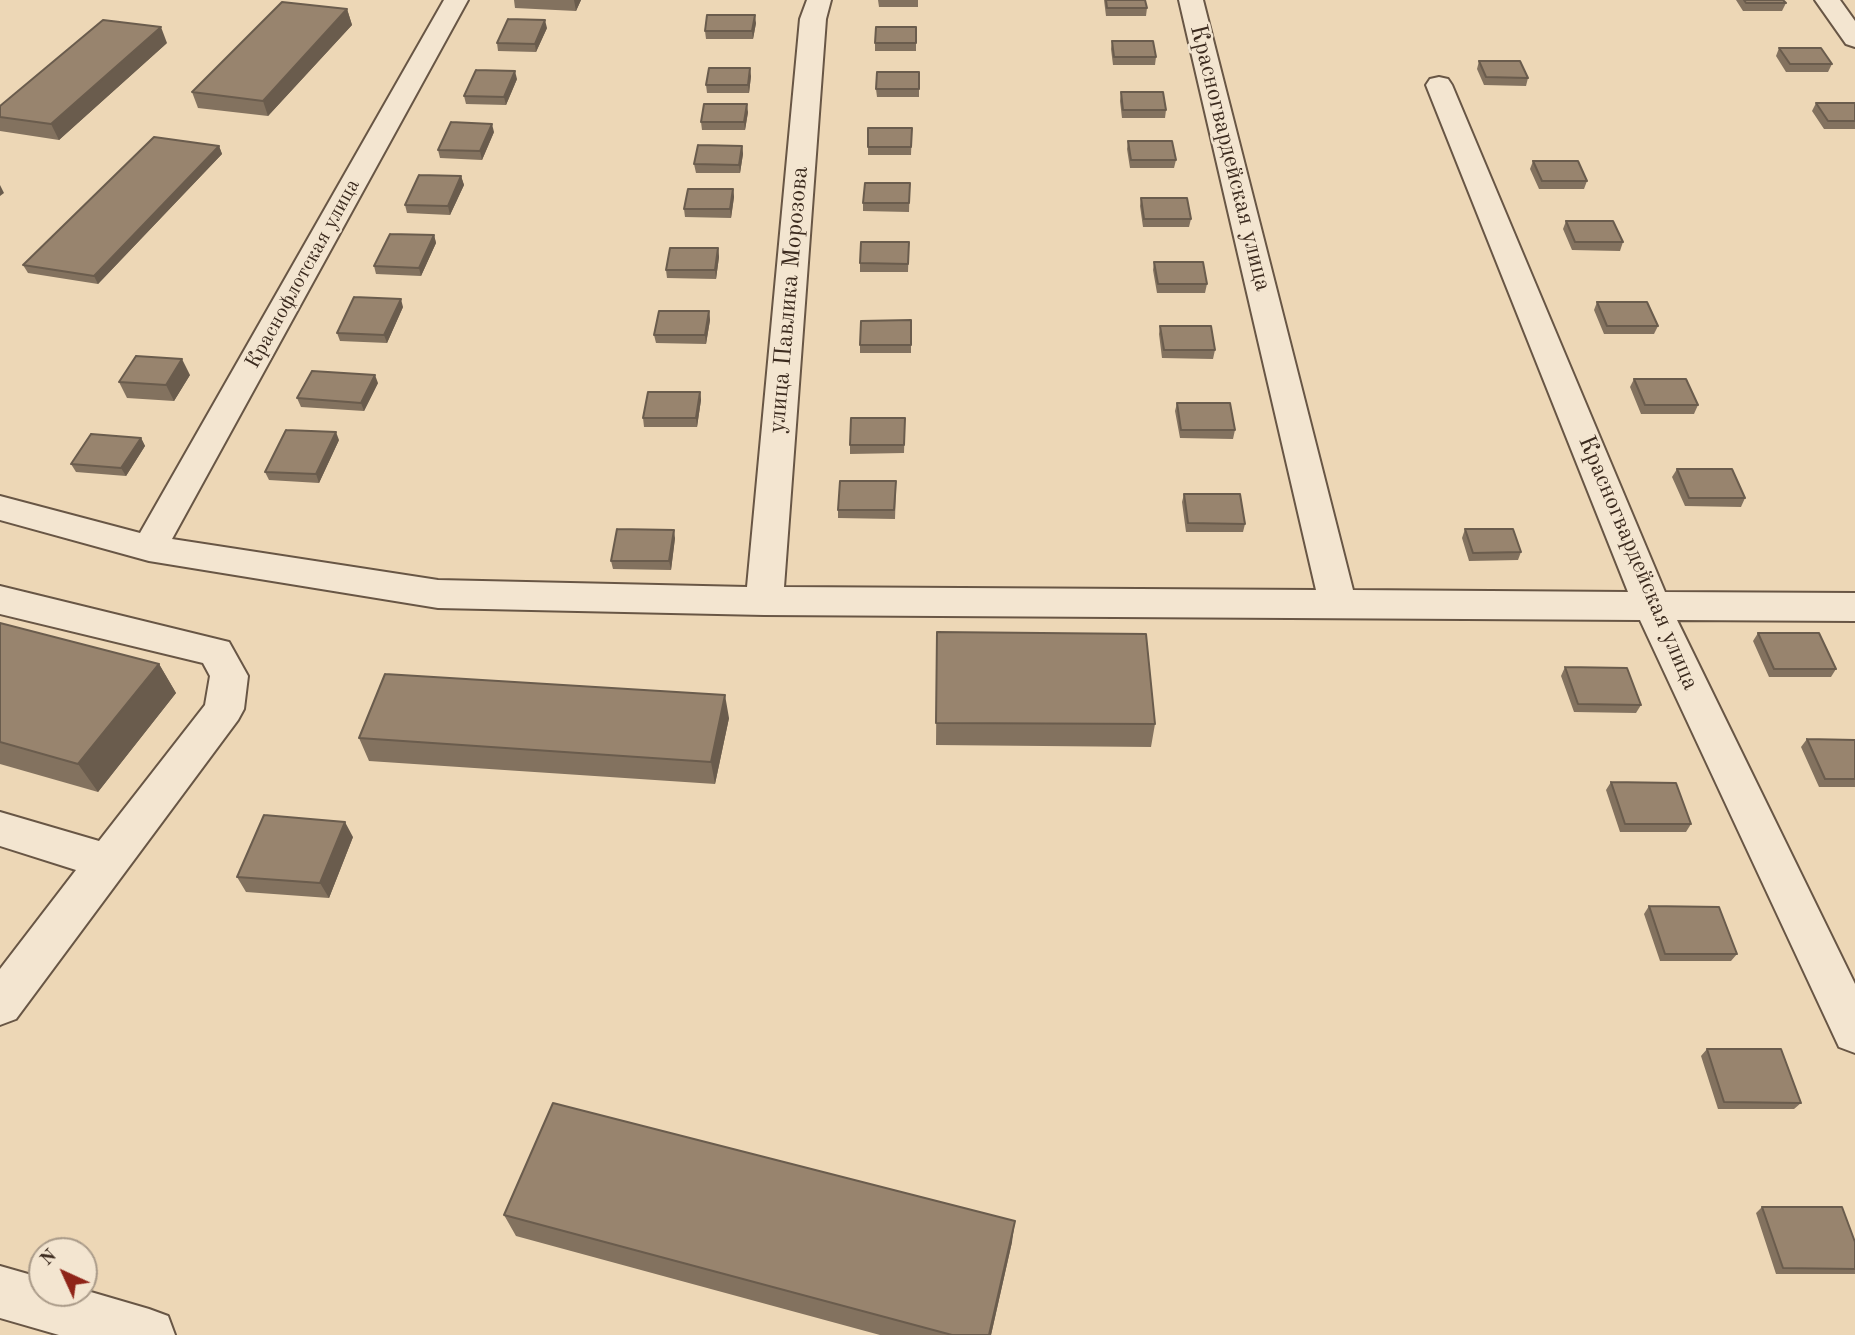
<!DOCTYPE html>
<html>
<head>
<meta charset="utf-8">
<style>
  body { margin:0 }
  #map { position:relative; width:1855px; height:1335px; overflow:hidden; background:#edd7b6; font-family:"Old Standard TT",serif }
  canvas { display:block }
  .north { position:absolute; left:28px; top:1237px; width:70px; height:70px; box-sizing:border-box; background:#f3e5d0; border:2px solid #aa9b89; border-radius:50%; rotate:315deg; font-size:19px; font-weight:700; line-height:28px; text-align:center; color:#3c2b1f }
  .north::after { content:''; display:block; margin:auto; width:24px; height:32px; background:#8f2418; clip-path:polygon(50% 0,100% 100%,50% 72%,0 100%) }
</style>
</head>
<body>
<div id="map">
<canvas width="1855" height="1335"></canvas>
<div class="north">N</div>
</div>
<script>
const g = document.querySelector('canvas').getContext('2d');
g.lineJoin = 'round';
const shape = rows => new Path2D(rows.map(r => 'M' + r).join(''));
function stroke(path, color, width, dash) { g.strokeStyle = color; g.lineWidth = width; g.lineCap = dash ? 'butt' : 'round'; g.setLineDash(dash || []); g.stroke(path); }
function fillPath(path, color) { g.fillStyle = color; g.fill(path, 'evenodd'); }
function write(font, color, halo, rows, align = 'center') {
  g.font = font + ' "Old Standard TT",serif'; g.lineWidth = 5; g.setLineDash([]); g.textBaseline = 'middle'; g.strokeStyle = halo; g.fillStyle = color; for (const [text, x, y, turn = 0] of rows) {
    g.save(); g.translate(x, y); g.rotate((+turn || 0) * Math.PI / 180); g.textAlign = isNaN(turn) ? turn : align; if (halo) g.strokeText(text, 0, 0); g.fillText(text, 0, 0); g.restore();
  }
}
const minor = shape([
  [444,0,468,0,172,539,438,580,747,587,800,19,807,0,831,0,826,19,784,587,1316,590,1179,0,1203,0,1353,590,1628,592,1426,85,1430,79,1439,77,1448,79,1452,85,1665,592,1855,593,1855,621,1677,620,1855,984,1855,1053,1839,1047,1640,620,764,615,438,608,149,561,0,520,0,496,140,533,444,0],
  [1815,0,1840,0,1855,21,1855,47,1846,44,1815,0],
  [0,586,229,642,248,676,244,709,238,720,16,1019,0,1025,0,969,76,870,0,846,0,812,99,841,205,705,210,676,203,663,0,614,0,586],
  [0,1266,42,1278,42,1293,84,1293,84,1290,149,1309,168,1316,175,1335,59,1335,0,1318,0,1266]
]);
const wall = shape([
  [514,0,581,0,576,11,515,8],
  [878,0,918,0,918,7,879,7],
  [1104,0,1145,0,1147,8,1146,16,1106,16],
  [1736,0,1783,0,1786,3,1782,11,1743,11],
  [347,9,352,25,268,116,198,108,192,92],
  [756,23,753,39,706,39,705,31],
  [916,27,916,51,875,51,875,43],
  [547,28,536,52,498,51,497,43],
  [1112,41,1156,57,1155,65,1113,65,1111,49],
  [167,43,59,140,0,131,0,106],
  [1779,48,1832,64,1828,72,1786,72,1776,56],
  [1479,61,1528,78,1526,86,1484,85,1477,69],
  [919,72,919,97,877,97,876,89],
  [751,76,749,93,707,93,706,85],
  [517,79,506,105,466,104,464,96],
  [1121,92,1166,110,1165,118,1122,118,1120,101],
  [1816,103,1855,103,1855,129,1824,129,1812,111],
  [748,112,745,130,702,130,701,122],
  [912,128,911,155,868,155,868,147],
  [494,132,482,160,440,158,438,150],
  [1128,141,1176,160,1174,168,1130,168,1127,149],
  [219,146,222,154,98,284,28,273,23,265],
  [742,146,743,154,740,173,696,173,694,164],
  [1533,161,1587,181,1584,189,1539,189,1530,169],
  [461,176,464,185,450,215,407,213,405,205],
  [910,183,909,212,863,211,863,203],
  [733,189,734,197,731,218,685,217,684,209],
  [1141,198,1191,219,1189,227,1143,227,1140,206],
  [1566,221,1623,242,1620,251,1572,250,1563,229],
  [434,235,436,243,421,276,376,274,374,266],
  [909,242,908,272,860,272,860,263],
  [718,248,719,257,716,279,667,278,666,270],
  [1154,262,1207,284,1205,293,1157,293,1153,270],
  [1597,302,1658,326,1654,334,1604,334,1594,310],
  [403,307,387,343,340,341,337,333],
  [709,311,710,320,706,344,656,343,654,335],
  [911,320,911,353,860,353,860,345],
  [1160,326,1215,350,1213,359,1162,358,1159,334],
  [190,375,174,401,127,398,119,382],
  [1634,379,1698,405,1694,414,1641,414,1630,387],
  [378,383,364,411,301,407,297,398],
  [700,392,701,400,697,427,644,427,643,418],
  [1177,403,1235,430,1233,439,1180,438,1175,411],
  [905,418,904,453,850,454,850,445],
  [141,438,145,446,126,476,76,472,71,464],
  [339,440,319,483,269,480,265,472],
  [1677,469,1745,498,1741,507,1685,506,1672,477],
  [896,489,895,519,838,518,838,510],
  [1184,494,1245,524,1243,532,1186,532,1182,502],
  [1465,529,1521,552,1518,560,1469,561,1462,538],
  [675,538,671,570,613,569,611,561],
  [0,623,159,664,176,693,98,792,0,764],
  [937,632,1155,724,1151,747,936,745],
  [1758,633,1836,669,1831,677,1769,677,1753,641],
  [1565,667,1641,705,1636,713,1574,712,1561,676],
  [729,718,715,784,369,761,359,738],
  [1807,739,1855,740,1855,787,1819,787,1801,747],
  [1611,782,1691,824,1686,832,1620,832,1606,790],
  [353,837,329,898,246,892,237,877],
  [1649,906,1737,954,1731,961,1660,961,1644,914],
  [1707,1049,1801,1103,1794,1109,1718,1109,1701,1056],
  [1762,1207,1855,1242,1855,1274,1776,1274,1756,1213],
  [504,1215,1012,1242,991,1335,880,1335,516,1236]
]);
const shadedWall = shape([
  [574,0,581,0,576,11],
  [347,9,352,25,268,116,263,101],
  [755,15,756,23,753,39,752,31],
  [545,20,547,28,536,52,535,44],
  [161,27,167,43,59,140,51,124],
  [750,68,751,76,749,93,748,85],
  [515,71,517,79,506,105,504,97],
  [747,104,748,112,745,130,744,122],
  [492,124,494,132,482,160,480,151],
  [219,146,222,154,98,284,94,276],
  [742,146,743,154,740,173,739,165],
  [461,176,464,185,450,215,448,206],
  [0,185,4,193,0,196],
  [733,189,734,197,731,218,730,209],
  [434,235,436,243,421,276,419,268],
  [718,248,719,257,716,279,715,270],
  [401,299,403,307,387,343,384,335],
  [709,311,710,320,706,344,705,335],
  [182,359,190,375,174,401,166,385],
  [375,375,378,383,364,411,361,403],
  [700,392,701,400,697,427,696,418],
  [336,432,339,440,319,483,316,474],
  [141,438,145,446,126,476,121,468],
  [674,530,675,538,671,570,669,561],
  [159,664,176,693,98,792,78,764],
  [725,695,729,718,715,784,711,762],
  [345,822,353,837,329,898,320,883],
  [1015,1221,1012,1242,991,1335,989,1335]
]);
const building = shape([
  [1106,0,1145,0,1147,8,1107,8,1106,0],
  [1744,0,1783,0,1786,3,1746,3,1744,0],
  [282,2,347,9,263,101,192,92,282,2],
  [707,15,755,15,752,31,705,31,707,15],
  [508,19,545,20,535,44,497,43,508,19],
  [103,20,161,27,51,124,0,117,0,106,103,20],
  [876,27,916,27,916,43,875,43,876,27],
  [1112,41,1153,41,1156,57,1114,57,1112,41],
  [1779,48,1821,48,1832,64,1790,64,1779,48],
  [1479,61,1520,61,1528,78,1486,77,1479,61],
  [709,68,750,68,748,85,706,85,709,68],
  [476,70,515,71,504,97,464,96,476,70],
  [877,72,919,72,919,89,876,89,877,72],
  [1121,92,1163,92,1166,110,1123,110,1121,92],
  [1816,103,1855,103,1855,121,1828,121,1816,103],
  [704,104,747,104,744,122,701,122,704,104],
  [451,122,492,124,480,151,438,150,451,122],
  [868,128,912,128,911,147,868,147,868,128],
  [154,137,219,146,94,276,23,265,154,137],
  [1128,141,1172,141,1176,160,1131,160,1128,141],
  [698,145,742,146,739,165,694,164,698,145],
  [1533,161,1578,161,1587,181,1542,181,1533,161],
  [419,175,461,176,448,206,405,205,419,175],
  [865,183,910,183,909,203,863,203,865,183],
  [688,189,733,189,730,209,684,209,688,189],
  [1141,198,1187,198,1191,219,1144,219,1141,198],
  [1566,221,1613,221,1623,242,1575,242,1566,221],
  [390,234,434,235,419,268,374,266,390,234],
  [861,242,909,242,908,264,860,263,861,242],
  [670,248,718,248,715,270,666,270,670,248],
  [1154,262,1203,262,1207,284,1158,284,1154,262],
  [354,297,401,299,384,335,337,333,354,297],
  [1597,302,1647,302,1658,326,1607,326,1597,302],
  [659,311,709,311,705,335,654,335,659,311],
  [911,320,911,345,860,345,861,321,911,320],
  [1160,326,1211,326,1215,350,1164,350,1160,326],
  [136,356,182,359,166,385,119,382,136,356],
  [312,371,375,375,361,403,297,398,312,371],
  [1634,379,1686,379,1698,405,1645,405,1634,379],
  [648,392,700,392,696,418,643,418,648,392],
  [1177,403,1230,403,1235,430,1181,430,1177,403],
  [851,418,905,418,904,445,850,445,851,418],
  [286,430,336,432,316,474,265,472,286,430],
  [91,434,141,438,121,468,71,464,91,434],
  [1677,469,1732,469,1745,498,1689,498,1677,469],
  [840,481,896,481,894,510,838,510,840,481],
  [1184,494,1240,494,1245,524,1188,523,1184,494],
  [617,529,674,530,669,561,611,561,617,529],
  [1465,529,1513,529,1521,552,1473,553,1465,529],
  [0,623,159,664,78,764,0,742,0,623],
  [937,632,1146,634,1155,724,936,723,937,632],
  [1758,633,1819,633,1836,669,1774,669,1758,633],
  [1565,667,1627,668,1641,705,1578,704,1565,667],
  [385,674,725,695,711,762,359,738,385,674],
  [1807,739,1855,740,1855,779,1825,779,1807,739],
  [1611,782,1676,783,1691,824,1625,824,1611,782],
  [264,815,345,822,320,883,237,877,264,815],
  [1649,906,1719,907,1737,954,1665,954,1649,906],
  [1707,1049,1781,1049,1801,1103,1724,1102,1707,1049],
  [553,1103,1015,1221,989,1335,952,1335,504,1215,553,1103],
  [1762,1207,1842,1207,1855,1242,1855,1269,1783,1268,1762,1207]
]);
const farStreetnames = [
  ["Краснофлотская улица",303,274,-61]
];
const streetNames = [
  ["Красногвардейская улица",1230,158,76],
  ["улица Павлика Морозова",789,300,-85],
  ["Красногвардейская улица",1638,563,67]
];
stroke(minor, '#685645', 4);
fillPath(minor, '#f3e5d0');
fillPath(wall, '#83725f');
fillPath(shadedWall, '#6a5c4d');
fillPath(building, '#98846e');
stroke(building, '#6a5c4d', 2);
write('21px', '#3c2b1f', '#f3e5d0', farStreetnames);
write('24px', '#3c2b1f', '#f3e5d0', streetNames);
</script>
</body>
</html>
